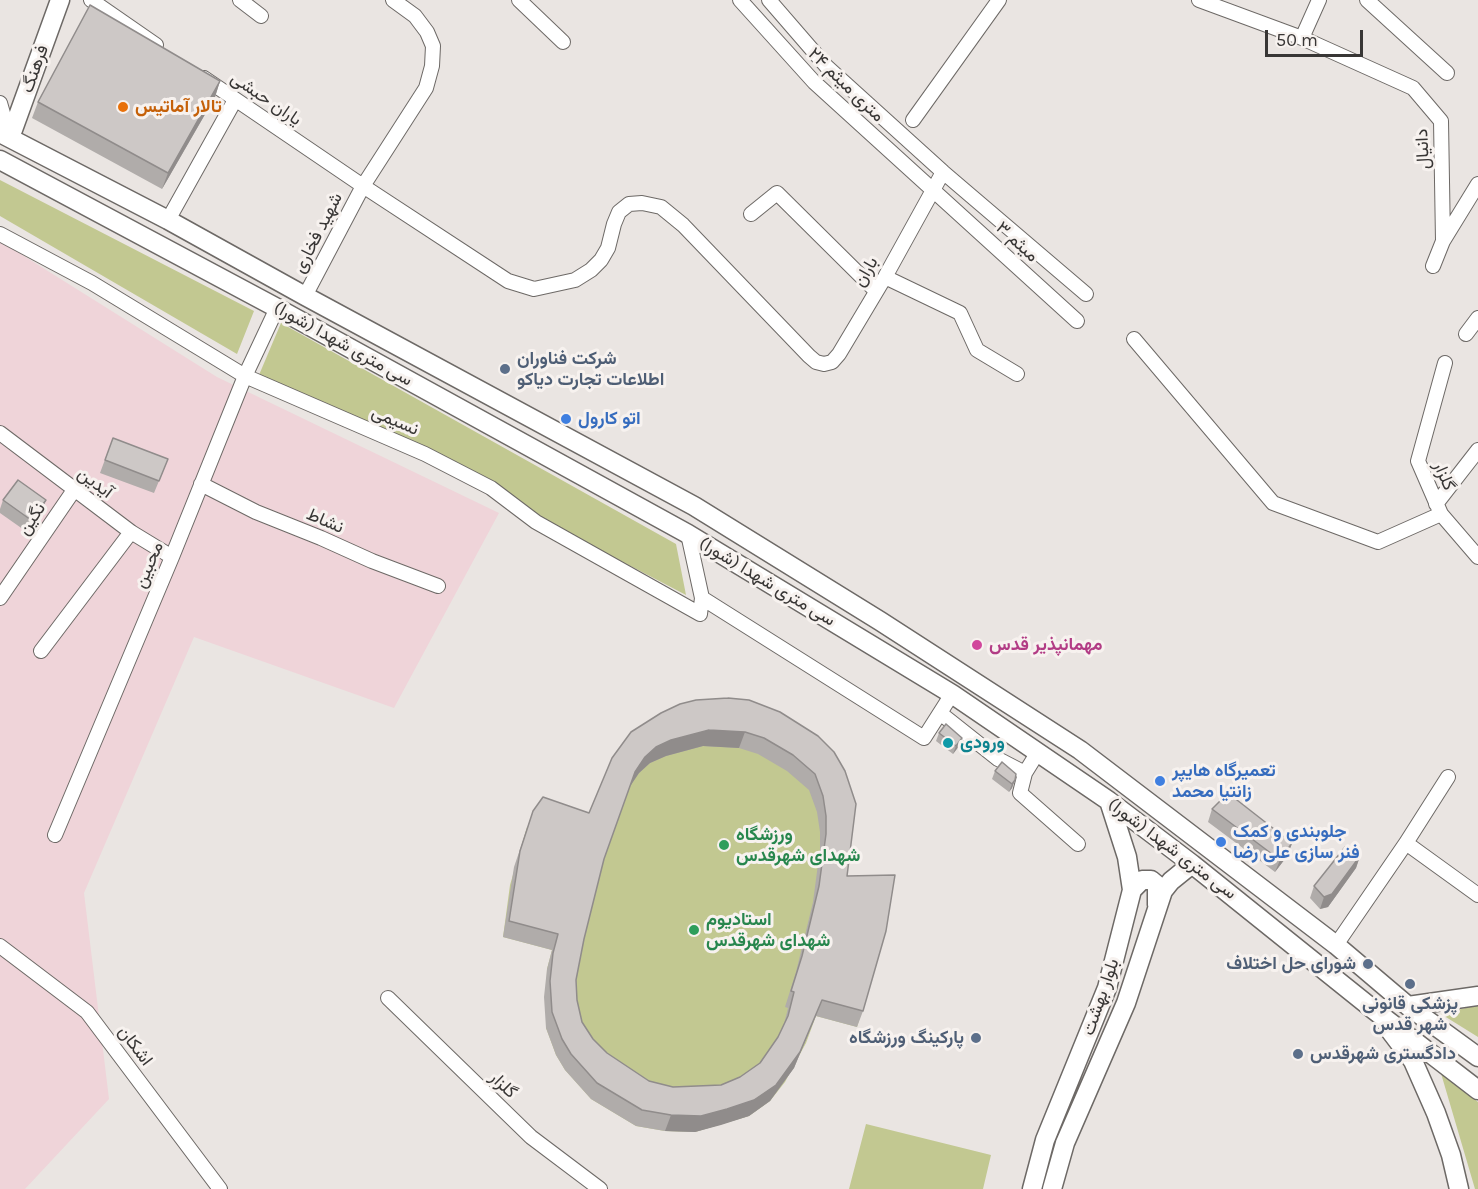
<!DOCTYPE html>
<html>
<head>
<meta charset="utf-8">
<style>
  body { margin:0 }
  #map { position:relative; width:1478px; height:1189px; overflow:hidden; background:#eae5e2; font-family:Karla,sans-serif }
  canvas { display:block }
  .scale { position:absolute; left:1265px; top:30px; width:98px; height:27px; box-sizing:border-box; border:3px solid #383635; border-top:0; padding-left:8px; font-size:18px; line-height:21px; white-space:nowrap; color:#383635; -webkit-text-stroke:4px #f7f2ef; paint-order:stroke }
</style>
</head>
<body>
<div id="map">
<canvas width="1478" height="1189"></canvas>
<div class="scale">50 m</div>
</div>
<script>
const g = document.querySelector('canvas').getContext('2d');
g.lineJoin = 'round';
function fillPath(path, color) { g.fillStyle = color; g.fill(path, 'evenodd'); }
const shape = rows => new Path2D(rows.map(r => 'M' + r).join(''));
function stroke(path, color, width, dash) { g.strokeStyle = color; g.lineWidth = width; g.lineCap = dash ? 'butt' : 'round'; g.setLineDash(dash || []); g.stroke(path); }
function write(font, color, halo, rows, align = 'center') {
  g.font = font + ' Karla,Vazirmatn,sans-serif'; g.lineWidth = 6; g.setLineDash([]); g.textBaseline = 'middle'; g.strokeStyle = halo; g.fillStyle = color; for (const [text, x, y, turn = 0] of rows) {
    g.save(); g.translate(x, y); g.rotate((+turn || 0) * Math.PI / 180); g.textAlign = isNaN(turn) ? turn : align; if (halo) g.strokeText(text, 0, 0); g.fillText(text, 0, 0); g.restore();
  }
}
const industrial = shape([
  [0,241,217,377,499,513,394,708,194,637,84,893,109,1099,25,1189,0,1189]
]);
const green = shape([
  [0,180,254,311,237,354,0,216],
  [281,323,676,544,686,595,552,525,474,471,381,427,259,375],
  [788,736,845,871,863,1007,857,1027,816,1016,806,1043,785,1082,770,1101,749,1116,695,1132,665,1131,636,1126,591,1099,565,1070,556,1055,546,1028,547,969,552,950,503,937,510,885,527,827,583,829,626,748],
  [1478,1005,1478,1037,1441,1014],
  [1440,1070,1478,1102,1478,1189,1475,1189],
  [866,1124,991,1155,983,1189,849,1189]
]);
const street = shape([
  [91,0,156,45],
  [240,0,261,16],
  [519,0,563,42],
  [740,0,814,82,1077,321],
  [769,0,827,67,943,172,1086,294],
  [1199,0,1302,38,1413,88,1441,121,1443,241,1433,266],
  [1367,0,1447,73],
  [1302,38,1319,0],
  [204,78,363,186,508,281,534,289,575,280,591,270,601,260,608,248,614,224,619,212,629,204,642,203,661,207,683,225,809,356,816,362,824,364,832,362,839,354,885,277,943,172],
  [0,103,10,138],
  [913,120,999,0],
  [751,214,777,193,876,291],
  [168,220,235,100],
  [0,234,92,283,245,376,425,454,491,488,536,522,700,614,702,598,688,534],
  [1443,241,1478,184],
  [885,277,960,313,977,350,1017,374],
  [305,296,363,186,426,88,432,66,433,46,427,32,415,16,393,0],
  [1466,334,1478,318],
  [1134,339,1273,503,1378,542,1441,514],
  [1445,363,1418,461,1441,514,1478,557],
  [0,433,131,532,172,557],
  [201,484,256,512,321,538,372,561,438,586],
  [1436,504,1478,450],
  [0,598,74,490],
  [702,598,924,738,952,694],
  [41,651,131,532],
  [940,713,998,759,1025,773],
  [1038,752,1025,773,1020,793,1078,844],
  [55,835,172,557,245,376,277,308],
  [1406,843,1478,895],
  [1336,945,1406,843,1448,777],
  [0,946,87,1012,220,1189],
  [388,998,531,1137,600,1189]
]);
const secondary = shape([
  [0,133,168,220,305,296,694,506,880,621,1080,750,1336,945,1408,1006,1478,1057],
  [10,138,60,0],
  [0,160,277,308,688,534,952,694,1109,801,1192,864,1374,1010,1478,1090],
  [1132,890,1142,880,1151,880,1157,885,1157,905],
  [1408,1006,1478,996],
  [1388,1028,1413,1061,1436,1113,1451,1155,1459,1189],
  [1032,1189,1045,1140,1107,988,1132,890,1127,857,1109,801],
  [1052,1189,1065,1143,1126,1003,1163,891,1171,881,1192,864]
]);
const wall = shape([
  [220,81,215,97,162,189,32,118,38,102],
  [113,438,168,459,154,493,100,473],
  [3,500,46,500,41,512,27,532,0,513,0,509],
  [661,713,818,736,847,876,863,1011,857,1027,816,1016,794,1068,770,1101,749,1116,695,1132,665,1131,636,1126,591,1099,565,1070,556,1055,546,1028,544,997,547,969,552,950,503,937,514,867,533,811,589,813],
  [703,746,739,748,758,754,787,771,809,790,817,812,820,832,820,849,813,902,796,972,785,1007,788,1008,784,1024,778,1037,760,1063,740,1077,721,1085,673,1087,649,1081,607,1053,593,1039,582,1022,577,1000,576,980,584,939,604,859,629,787,639,773,650,763,666,756],
  [939,733,962,738,959,746,953,754,936,741],
  [995,771,1016,774,1012,788,1009,792,992,779],
  [1212,809,1288,855,1275,872,1208,822],
  [1360,856,1356,868,1328,907,1320,909,1310,898,1314,886]
]);
const shadedWall = shape([
  [220,81,215,97,162,189,168,173],
  [46,500,41,512,27,532,31,520],
  [709,730,745,732,739,748,703,746,666,756,650,763,639,773,629,788,635,772,645,757,656,747,671,740],
  [962,738,959,746,953,754,956,746],
  [1015,780,1012,788,1009,792,1012,784],
  [1292,843,1288,855,1275,872,1280,860],
  [1360,856,1356,868,1328,907,1320,909,1324,897],
  [822,1000,794,1068,770,1101,749,1116,721,1125,695,1132,665,1131,671,1115,727,1109]
]);
const building = shape([
  [90,5,220,81,168,173,38,102,90,5],
  [113,438,168,459,159,481,105,460,113,438],
  [18,480,46,500,31,520,3,500,18,480],
  [728,698,749,700,780,712,818,736,834,752,845,771,856,804,847,876,895,875,886,931,863,1011,822,1000,800,1052,776,1085,754,1100,727,1109,701,1116,671,1115,642,1110,597,1083,571,1054,562,1039,552,1012,550,981,553,953,558,934,509,921,520,851,533,811,543,797,589,813,612,758,631,732,661,713,680,704,696,700,728,698],
  [709,730,745,732,764,738,793,755,815,774,823,796,826,816,826,834,819,886,802,956,791,991,794,992,788,1016,778,1037,760,1063,740,1077,721,1085,673,1087,649,1081,607,1053,593,1039,582,1022,577,1000,576,980,584,939,604,859,635,772,645,757,656,747,671,740,709,730],
  [946,724,962,738,956,746,939,733,946,724],
  [1002,762,1016,774,1015,780,1012,784,995,771,1002,762],
  [1228,793,1292,843,1280,860,1212,809,1228,793],
  [1345,847,1360,856,1332,894,1324,897,1314,886,1345,847]
]);
const markers = [
  [123,107,6,"#e8710a"],
  [505,369,6,"#5c6f8a"],
  [566,419,6,"#3f7fe0"],
  [977,645,6,"#d1479c"],
  [948,743,6,"#0f9aa8"],
  [1160,781,6,"#3f7fe0"],
  [1221,842,6,"#3f7fe0"],
  [724,845,6,"#2e9e5b"],
  [694,930,6,"#2e9e5b"],
  [1368,964,6,"#5c6f8a"],
  [1410,984,6,"#5c6f8a"],
  [976,1038,6,"#5c6f8a"],
  [1298,1054,6,"#5c6f8a"]
];
const streetNames = [
  ["فرهنگ",35,69,-70],
  ["۲۴ متری میثم",846,85,44],
  ["یاران حبشی",266,99,34],
  ["دانیال",1423,149,-93],
  ["شهید فخاری",318,233,-63],
  ["میثم ۳",1017,242,42],
  ["باران",866,272,-60],
  ["سی متری شهدا (شورا)",343,344,29],
  ["نسیمی",395,421,23],
  ["گلزار",1444,476,67],
  ["آیدین",95,483,37],
  ["نگین",32,519,-56],
  ["نشاط",325,521,23],
  ["محبین",149,565,-67],
  ["سی متری شهدا (شورا)",767,582,31],
  ["سی متری شهدا (شورا)",1172,849,37],
  ["بلوار بهشت",1101,997,-71],
  ["اشکان",135,1046,53],
  ["گلزار",503,1085,44]
];
const foodNames = [
  ["تالار آماتیس",135,107]
];
const serviceNames = [
  ["شرکت فناوران",517,359],
  ["اطلاعات تجارت دیاکو",517,380],
  ["شورای حل اختلاف",1356,964,"right"],
  ["پزشکی قانونی",1410,1004,"center"],
  ["شهر قدس",1410,1025,"center"],
  ["پارکینگ ورزشگاه",964,1038,"right"],
  ["دادگستری شهرقدس",1310,1054]
];
const shopNames = [
  ["اتو کارول",578,419],
  ["تعمیرگاه هایپر",1172,771],
  ["زانتیا محمد",1172,792],
  ["جلوبندی و کمک",1233,832],
  ["فنر سازی علی رضا",1233,853]
];
const hotelNames = [
  ["مهمانپذیر قدس",989,645]
];
const cultureNames = [
  ["ورودی",960,743]
];
const leisureNames = [
  ["ورزشگاه",736,835],
  ["شهدای شهرقدس",736,856],
  ["استادیوم",706,920],
  ["شهدای شهرقدس",706,941]
];
fillPath(industrial, '#efd4d9');
fillPath(green, '#c2c891');
stroke(street, '#6d6966', 16);
stroke(secondary, '#6d6966', 21);
stroke(street, '#fff', 14);
stroke(secondary, '#fff', 18);
fillPath(wall, '#b0acaa');
fillPath(shadedWall, '#908c8b');
fillPath(building, '#cdc8c6');
stroke(building, '#908c8b', 1.5);
for (const [x, y, r, color] of markers) { const dot = new Path2D(); dot.arc(x, y, r, 0, 2 * Math.PI); g.fillStyle = color; g.fill(dot); stroke(dot, '#f7f2ef', 2); }
write('18px', '#383635', '#f7f2ef', streetNames);
write('bold 18px', '#c56008', '#f7f2ef', foodNames, 'left');
write('bold 18px', '#4e5e75', '#f7f2ef', serviceNames, 'left');
write('bold 18px', '#366cbe', '#f7f2ef', shopNames, 'left');
write('bold 18px', '#b23c85', '#f7f2ef', hotelNames, 'left');
write('bold 18px', '#0d838f', '#f7f2ef', cultureNames, 'left');
write('bold 18px', '#27864d', '#f7f2ef', leisureNames, 'left');
</script>
</body>
</html>
